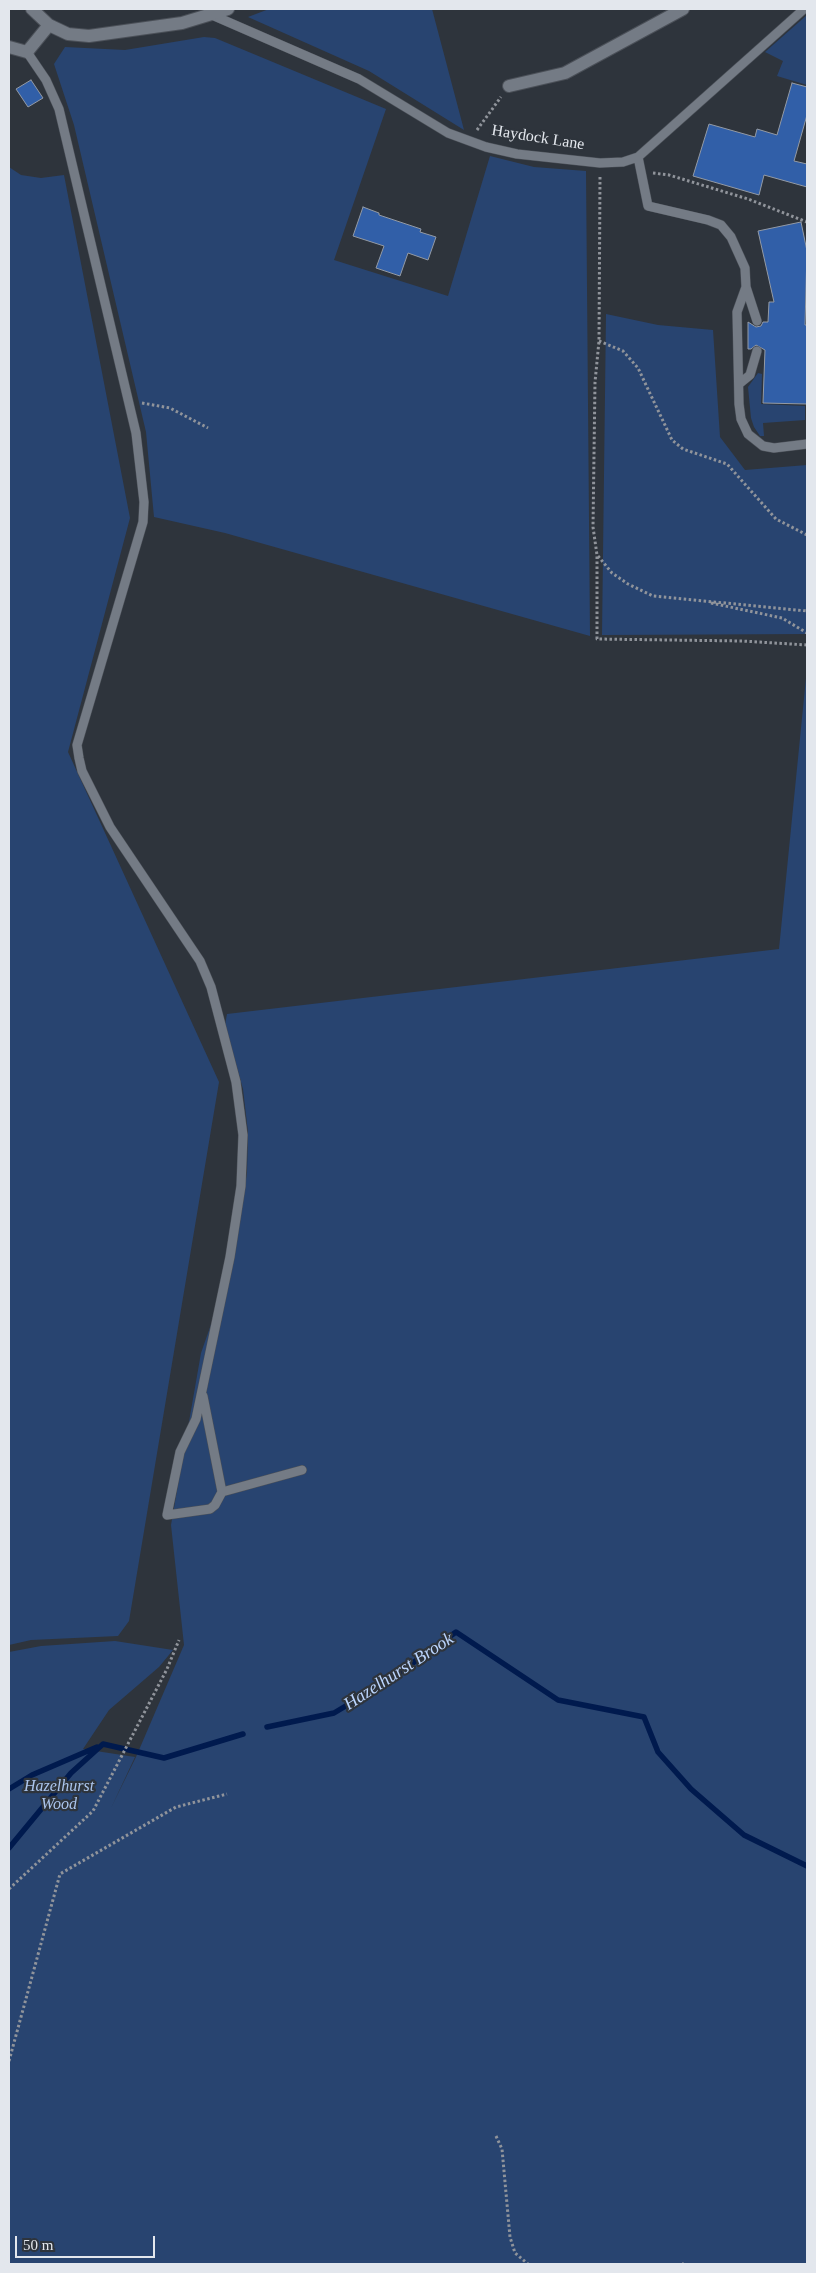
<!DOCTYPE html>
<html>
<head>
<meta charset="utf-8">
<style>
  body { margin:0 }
  #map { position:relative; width:816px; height:2273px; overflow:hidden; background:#2e343c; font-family:Georgia,serif }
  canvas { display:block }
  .frame { position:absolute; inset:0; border:10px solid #e3e7ed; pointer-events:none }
  .scale { position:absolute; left:15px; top:2236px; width:140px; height:22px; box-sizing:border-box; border:2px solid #e3e7ed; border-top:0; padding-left:6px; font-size:15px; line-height:18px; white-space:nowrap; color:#e3e7ed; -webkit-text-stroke:4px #2e343c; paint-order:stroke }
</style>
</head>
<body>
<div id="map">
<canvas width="816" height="2273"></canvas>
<div class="frame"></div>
<div class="scale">50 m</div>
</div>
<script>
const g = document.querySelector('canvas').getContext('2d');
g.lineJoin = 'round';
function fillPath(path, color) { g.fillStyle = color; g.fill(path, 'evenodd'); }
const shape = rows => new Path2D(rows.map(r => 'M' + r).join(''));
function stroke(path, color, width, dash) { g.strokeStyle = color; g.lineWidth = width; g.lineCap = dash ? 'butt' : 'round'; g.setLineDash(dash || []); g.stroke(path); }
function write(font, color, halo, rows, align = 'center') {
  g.font = font + ' Georgia,serif'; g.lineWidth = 4.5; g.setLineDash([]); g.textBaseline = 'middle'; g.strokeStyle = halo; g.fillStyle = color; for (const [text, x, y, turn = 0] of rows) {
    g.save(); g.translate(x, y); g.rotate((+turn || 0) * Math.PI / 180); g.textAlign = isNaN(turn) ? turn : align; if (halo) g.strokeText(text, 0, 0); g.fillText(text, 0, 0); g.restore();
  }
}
const green = shape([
  [269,9,432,9,464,130,369,71,248,17],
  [807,15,807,85,777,76,783,61,765,52],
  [204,37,215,38,386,109,334,260,448,296,490,156,534,167,586,171,590,636,225,533,154,517,146,432,74,125,54,64,65,47,125,50],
  [9,167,21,175,41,178,64,175,130,518,68,752,219,1082,129,1621,118,1636,31,1640,9,1645],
  [606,314,658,325,713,330,720,437,745,470,807,465,807,634,602,635],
  [758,373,762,374,761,404,805,406,805,420,763,423,764,436,760,436,754,427,751,418,748,387],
  [807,668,807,2264,9,2264,9,1652,41,1646,115,1641,173,1650,159,1667,109,1710,83,1749,135,1757,111,1808,136,1757,184,1645,171,1525,201,1353,234,1259,247,1173,248,1132,243,1089,225,1025,227,1014,779,949]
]);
const stream = shape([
  [267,1727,334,1713,389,1680,456,1632,558,1700,644,1717,658,1752,691,1789,744,1835,807,1866],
  [9,1789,32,1775,97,1747],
  [9,1848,71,1773,103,1744,164,1758,243,1734]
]);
const building = shape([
  [31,80,43,98,28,107,16,89,31,80],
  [792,83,807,87,807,115,794,161,807,164,807,187,764,175,759,195,693,176,709,124,755,137,757,129,777,135,792,83],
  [363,207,379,213,379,215,421,229,420,232,436,237,428,260,408,253,400,276,376,268,384,246,353,236,363,207],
  [801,222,807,251,805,325,807,325,807,404,763,403,765,350,756,345,751,349,748,349,748,322,756,327,761,326,763,322,768,322,769,302,774,302,758,231,801,222]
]);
const path = shape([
  [477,130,501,97],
  [653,173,669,175,748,199,807,222],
  [600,177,599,341,595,382,593,527,597,555,597,639,742,641,807,645],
  [599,341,623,351,638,368,672,440,683,449,727,464,776,519,807,535],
  [142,403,170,408,208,428],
  [598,556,612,573,628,584,653,596,807,611],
  [711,603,782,618,807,633],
  [9,1889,93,1811,167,1669,179,1640],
  [9,2061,60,1874,176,1807,227,1794],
  [496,2136,502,2149,510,2237,515,2253,528,2264],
  [683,2264,684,2263]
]);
const lane = shape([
  [212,15,359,79,448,133,486,147,517,154,600,163,623,162,638,157,804,9],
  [27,52,46,80,59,109,136,433,144,502,143,522,77,745,79,758,82,771,110,827,200,961,211,987,236,1082,243,1135,241,1186,230,1257,196,1419,180,1452,167,1515,210,1509,215,1505,222,1492,302,1470],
  [638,157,648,206,708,220,721,225,731,237,745,268,746,287,737,312,739,404,741,419,748,434,763,446,774,448,807,444],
  [746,287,757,321],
  [739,384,750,375,757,351],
  [203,1396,222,1492]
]);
const street = shape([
  [32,9,49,25,68,34,89,36,182,23,228,9],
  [9,47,27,52,49,25],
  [509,86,565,73,683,9]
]);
const streetNames = [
  ["Haydock Lane",538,138,9]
];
const parkNames = [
  ["Hazelhurst",59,1787],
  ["Wood",59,1805]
];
const waterNames = [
  ["Hazelhurst Brook",399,1672,-33]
];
fillPath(green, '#284470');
stroke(stream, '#001a4e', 5.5);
fillPath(building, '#315fa8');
stroke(building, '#939aa5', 1);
stroke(lane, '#4b5058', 10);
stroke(street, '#4b5058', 14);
stroke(path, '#90949b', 3, [2.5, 2.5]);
stroke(lane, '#747b85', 9);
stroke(street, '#747b85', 12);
write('16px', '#e3e7ed', '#2e343c', streetNames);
write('italic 16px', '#abc5ed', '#2e343c', parkNames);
write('italic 18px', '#bbd5fd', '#2e343c', waterNames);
</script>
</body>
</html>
